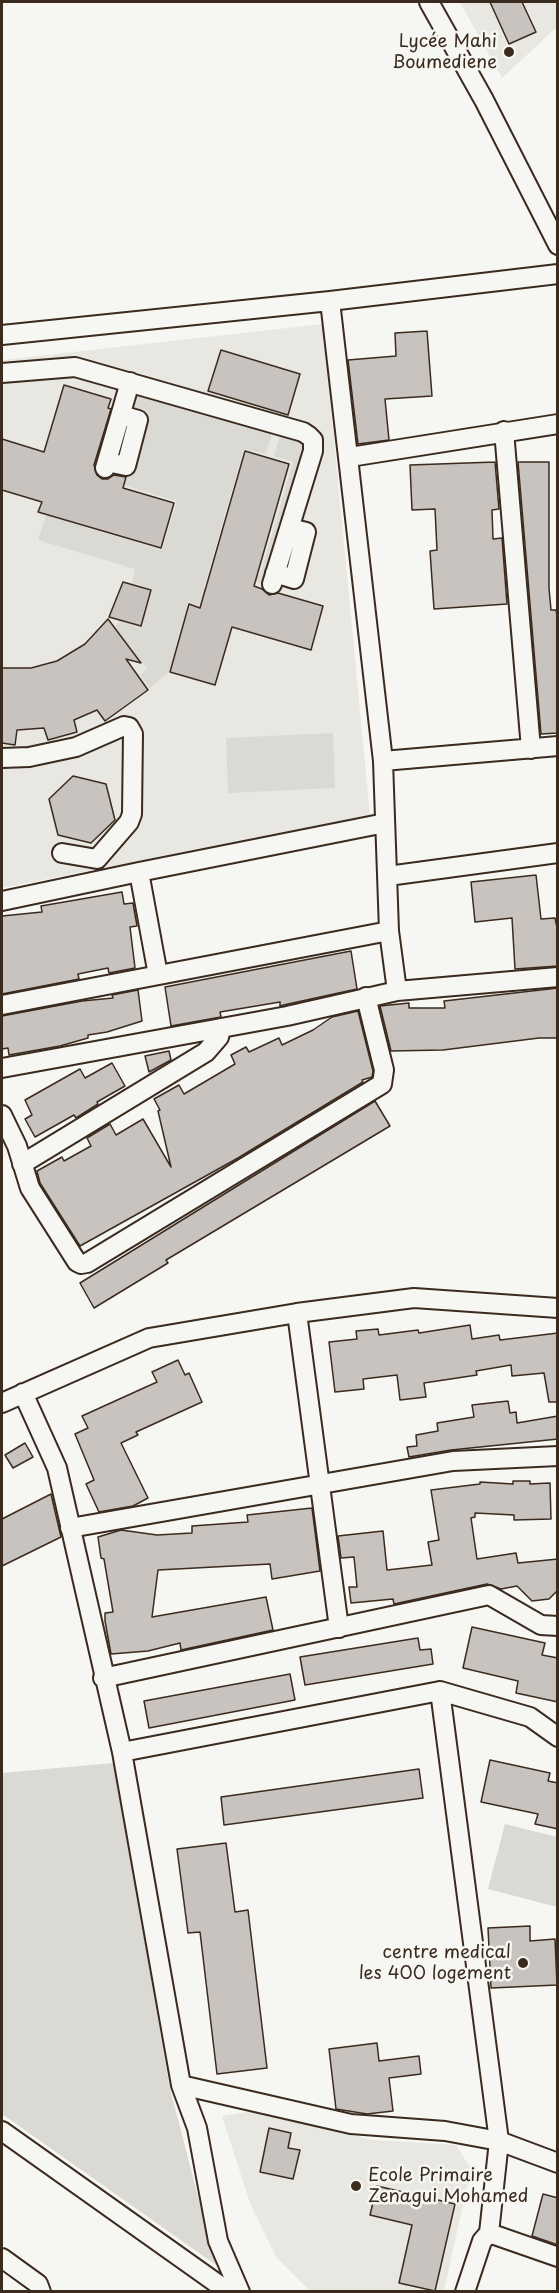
<!DOCTYPE html>
<html>
<head>
<meta charset="utf-8">
<style>
  body { margin:0 }
  #map { position:relative; width:559px; height:2293px; overflow:hidden; background:#f6f6f2; font-family:"Playpen Sans",sans-serif }
  canvas { display:block }
  .frame { position:absolute; inset:0; border:3px solid #3b2a1e; pointer-events:none }
</style>
</head>
<body>
<div id="map">
<canvas width="559" height="2293"></canvas>
<div class="frame"></div>
</div>
<script>
const g = document.querySelector('canvas').getContext('2d');
g.lineJoin = 'round';
function fillPath(path, color) { g.fillStyle = color; g.fill(path, 'evenodd'); }
const shape = rows => new Path2D(rows.map(r => 'M' + r).join(''));
function stroke(path, color, width, dash) { g.strokeStyle = color; g.lineWidth = width; g.lineCap = dash ? 'butt' : 'round'; g.setLineDash(dash || []); g.stroke(path); }
function write(font, color, halo, rows, align = 'center') {
  g.font = font + ' "Playpen Sans",sans-serif'; g.lineWidth = 5; g.setLineDash([]); g.textBaseline = 'middle'; g.strokeStyle = halo; g.fillStyle = color; for (const [text, x, y, turn = 0] of rows) {
    g.save(); g.translate(x, y); g.rotate((+turn || 0) * Math.PI / 180); g.textAlign = isNaN(turn) ? turn : align; if (halo) g.strokeText(text, 0, 0); g.fillText(text, 0, 0); g.restore();
  }
}
const built = shape([
  [460,2,557,2,557,27,502,78],
  [323,324,370,816,2,888,2,360],
  [253,2111,373,2140,456,2145,471,2169,444,2291,310,2291,276,2257,250,2203,222,2116]
]);
const green = shape([
  [134,394,272,433,266,454,244,449,204,587,214,590,208,608,188,603,169,672,150,688,140,675,147,669,115,626,119,621,141,627,153,589,132,583,135,569,38,540,53,496,57,497,51,517,162,550,177,501,85,474,99,468,129,473,145,415,129,411],
  [280,435,298,440,306,447,267,585,252,581,251,573,260,575,293,462,274,456],
  [333,733,335,788,228,793,226,738],
  [114,1763,170,2089,216,2265,2,2114,2,1773],
  [505,1824,557,1837,557,1907,488,1889]
]);
const building = shape([
  [490,2,522,2,536,32,509,44,490,2],
  [427,331,432,396,385,399,389,440,358,444,348,360,396,356,395,333,427,331],
  [221,350,300,374,288,415,208,391,221,350],
  [64,385,111,399,108,408,111,409,94,465,97,475,102,479,108,479,114,475,126,477,123,488,174,503,161,548,38,512,42,502,2,490,2,439,44,452,64,385],
  [245,451,289,464,254,586,262,589,269,595,278,593,323,606,311,650,232,627,215,685,170,672,189,604,200,608,245,451],
  [495,462,499,509,492,510,493,539,502,538,507,604,434,609,430,551,437,550,435,509,412,510,410,465,495,462],
  [518,462,549,462,549,588,551,610,556,610,558,619,558,733,541,734,518,462],
  [123,582,151,590,141,626,109,617,123,582],
  [108,619,141,663,126,659,148,690,105,721,97,710,74,720,77,732,48,740,44,728,17,730,15,745,2,743,2,668,31,668,57,661,85,644,108,619],
  [73,776,106,784,115,820,91,843,58,835,49,799,73,776],
  [536,875,541,919,555,918,558,932,558,966,515,969,512,918,475,922,471,882,536,875],
  [122,892,124,904,133,903,137,926,130,927,135,968,109,973,108,968,78,974,79,979,2,994,2,916,42,912,41,906,122,892],
  [351,951,357,989,288,1004,280,1006,280,1002,220,1012,221,1017,171,1026,165,987,351,951],
  [558,988,558,1038,539,1038,443,1050,391,1051,380,1006,409,1003,409,1008,445,1008,444,1001,558,988],
  [138,990,142,1021,107,1032,88,1035,88,1038,60,1046,9,1055,8,1048,2,1049,2,1016,82,1001,113,998,112,995,138,990],
  [358,1011,373,1071,372,1077,362,1080,363,1082,238,1158,80,1246,40,1183,37,1171,62,1157,64,1161,91,1146,87,1138,110,1124,116,1135,143,1119,171,1167,158,1111,160,1110,154,1099,179,1085,184,1094,235,1064,231,1055,246,1047,249,1052,279,1038,282,1045,313,1030,332,1017,358,1011],
  [169,1051,171,1060,149,1072,145,1056,169,1051],
  [112,1063,125,1086,97,1102,98,1104,76,1118,74,1115,35,1137,25,1119,32,1115,25,1100,80,1069,85,1078,112,1063],
  [375,1101,390,1126,166,1260,168,1263,94,1308,80,1283,375,1101],
  [470,1325,472,1339,499,1335,500,1340,558,1333,558,1402,549,1402,544,1373,512,1376,511,1365,476,1371,477,1375,424,1383,426,1397,400,1400,397,1375,363,1379,364,1389,335,1392,329,1342,357,1339,356,1331,378,1329,379,1335,418,1330,419,1333,470,1325],
  [178,1360,185,1375,189,1373,202,1402,136,1432,138,1435,121,1443,148,1498,133,1506,99,1512,86,1484,94,1480,75,1434,88,1428,82,1416,157,1382,152,1372,178,1360],
  [508,1401,510,1413,516,1412,517,1423,558,1416,558,1439,451,1450,409,1457,407,1447,417,1446,416,1435,438,1431,437,1423,474,1417,472,1405,508,1401],
  [25,1443,33,1457,13,1468,5,1455,25,1443],
  [513,1481,530,1481,530,1484,550,1483,551,1519,514,1520,514,1515,475,1513,475,1517,471,1518,477,1559,516,1553,518,1563,558,1559,558,1590,549,1599,532,1601,517,1586,501,1589,487,1584,394,1604,393,1599,351,1603,349,1587,357,1587,354,1557,341,1558,338,1536,383,1531,387,1570,432,1565,428,1542,439,1540,431,1490,480,1484,480,1482,513,1484,513,1481],
  [51,1494,61,1537,2,1566,2,1519,51,1494],
  [312,1508,320,1571,272,1579,270,1564,158,1570,152,1617,266,1597,273,1630,181,1650,180,1643,148,1651,111,1654,105,1621,105,1613,113,1612,104,1559,101,1558,98,1537,121,1530,157,1535,192,1533,192,1526,248,1522,247,1515,312,1508],
  [472,1627,545,1643,542,1655,558,1658,558,1702,516,1693,518,1681,463,1668,472,1627],
  [418,1638,420,1650,431,1649,433,1664,305,1685,300,1657,418,1638],
  [290,1674,295,1700,149,1728,144,1701,290,1674],
  [490,1760,550,1773,548,1781,558,1783,558,1829,535,1824,538,1814,481,1802,490,1760],
  [419,1769,423,1798,224,1825,221,1797,419,1769],
  [226,1843,235,1912,248,1910,267,2068,217,2074,200,1932,188,1933,177,1849,226,1843],
  [530,1926,530,1941,555,1939,557,1985,491,1988,488,1928,530,1926],
  [377,2043,379,2061,419,2056,421,2074,389,2078,393,2111,367,2114,336,2109,329,2049,377,2043],
  [269,2128,291,2133,288,2148,300,2150,293,2179,260,2172,269,2128],
  [377,2186,455,2204,435,2291,399,2283,412,2225,370,2215,377,2186],
  [543,2194,558,2198,558,2245,532,2236,543,2194]
]);
const street = shape([
  [429,2,484,100,558,245],
  [330,301,383,761,389,931,397,991],
  [2,335,330,301,558,274],
  [2,373,75,367,303,432,309,436,313,440,313,451,272,584],
  [504,431,531,749],
  [350,457,558,424],
  [107,462,126,466,138,420,121,415],
  [105,468,130,382],
  [275,573,294,579,306,532,290,528],
  [2,758,29,757,76,747,124,726,129,727,133,734,132,814,129,822,97,859,62,853],
  [383,761,558,746],
  [388,876,558,853],
  [2,901,139,872],
  [158,975,139,872,385,823],
  [2,1005,389,931],
  [2,1068,287,1016,397,991,558,977],
  [2,1115,17,1146,30,1188,77,1262,81,1264,87,1263,382,1084,384,1070,366,997],
  [22,1164,206,1052,219,1037,221,1028],
  [297,1313,339,1628],
  [23,1393,57,1468,122,1752,181,2085,197,2128,218,2241,240,2292],
  [2,1403,149,1338,297,1313,414,1298,558,1308],
  [70,1528,453,1461,558,1456],
  [103,1678,489,1595,541,1625,558,1626],
  [440,1691,499,2141,489,2233,482,2241,465,2292],
  [122,1752,440,1691,530,1717,558,1737],
  [181,2085,351,2124,445,2131,499,2141,558,2163],
  [2,2131,229,2292],
  [489,2233,558,2257],
  [2,2258,38,2284,41,2292]
]);
const markers = [
  [509,52,6,"#3b2a1e"],
  [523,1963,6,"#3b2a1e"],
  [356,2186,6,"#3b2a1e"]
];
const poiNames = [
  ["Lycée Mahi",497,42],
  ["Boumediene",497,63],
  ["centre medical",511,1953],
  ["les 400 logement",511,1974],
  ["Ecole Primaire",368,2176,"left"],
  ["Zenagui Mohamed",368,2197,"left"]
];
fillPath(built, '#e8e7e2');
fillPath(green, '#dad9d3');
fillPath(building, '#c8c3be');
stroke(building, '#3b2a1e', 1.5);
stroke(street, '#3b2a1e', 22);
stroke(street, '#f6f6f2', 18);
for (const [x, y, r, color] of markers) { const dot = new Path2D(); dot.arc(x, y, r, 0, 2 * Math.PI); g.fillStyle = color; g.fill(dot); stroke(dot, '#f6f6f2', 2); }
write('18px', '#3b2a1e', '#f6f6f2', poiNames, 'right');
</script>
</body>
</html>
